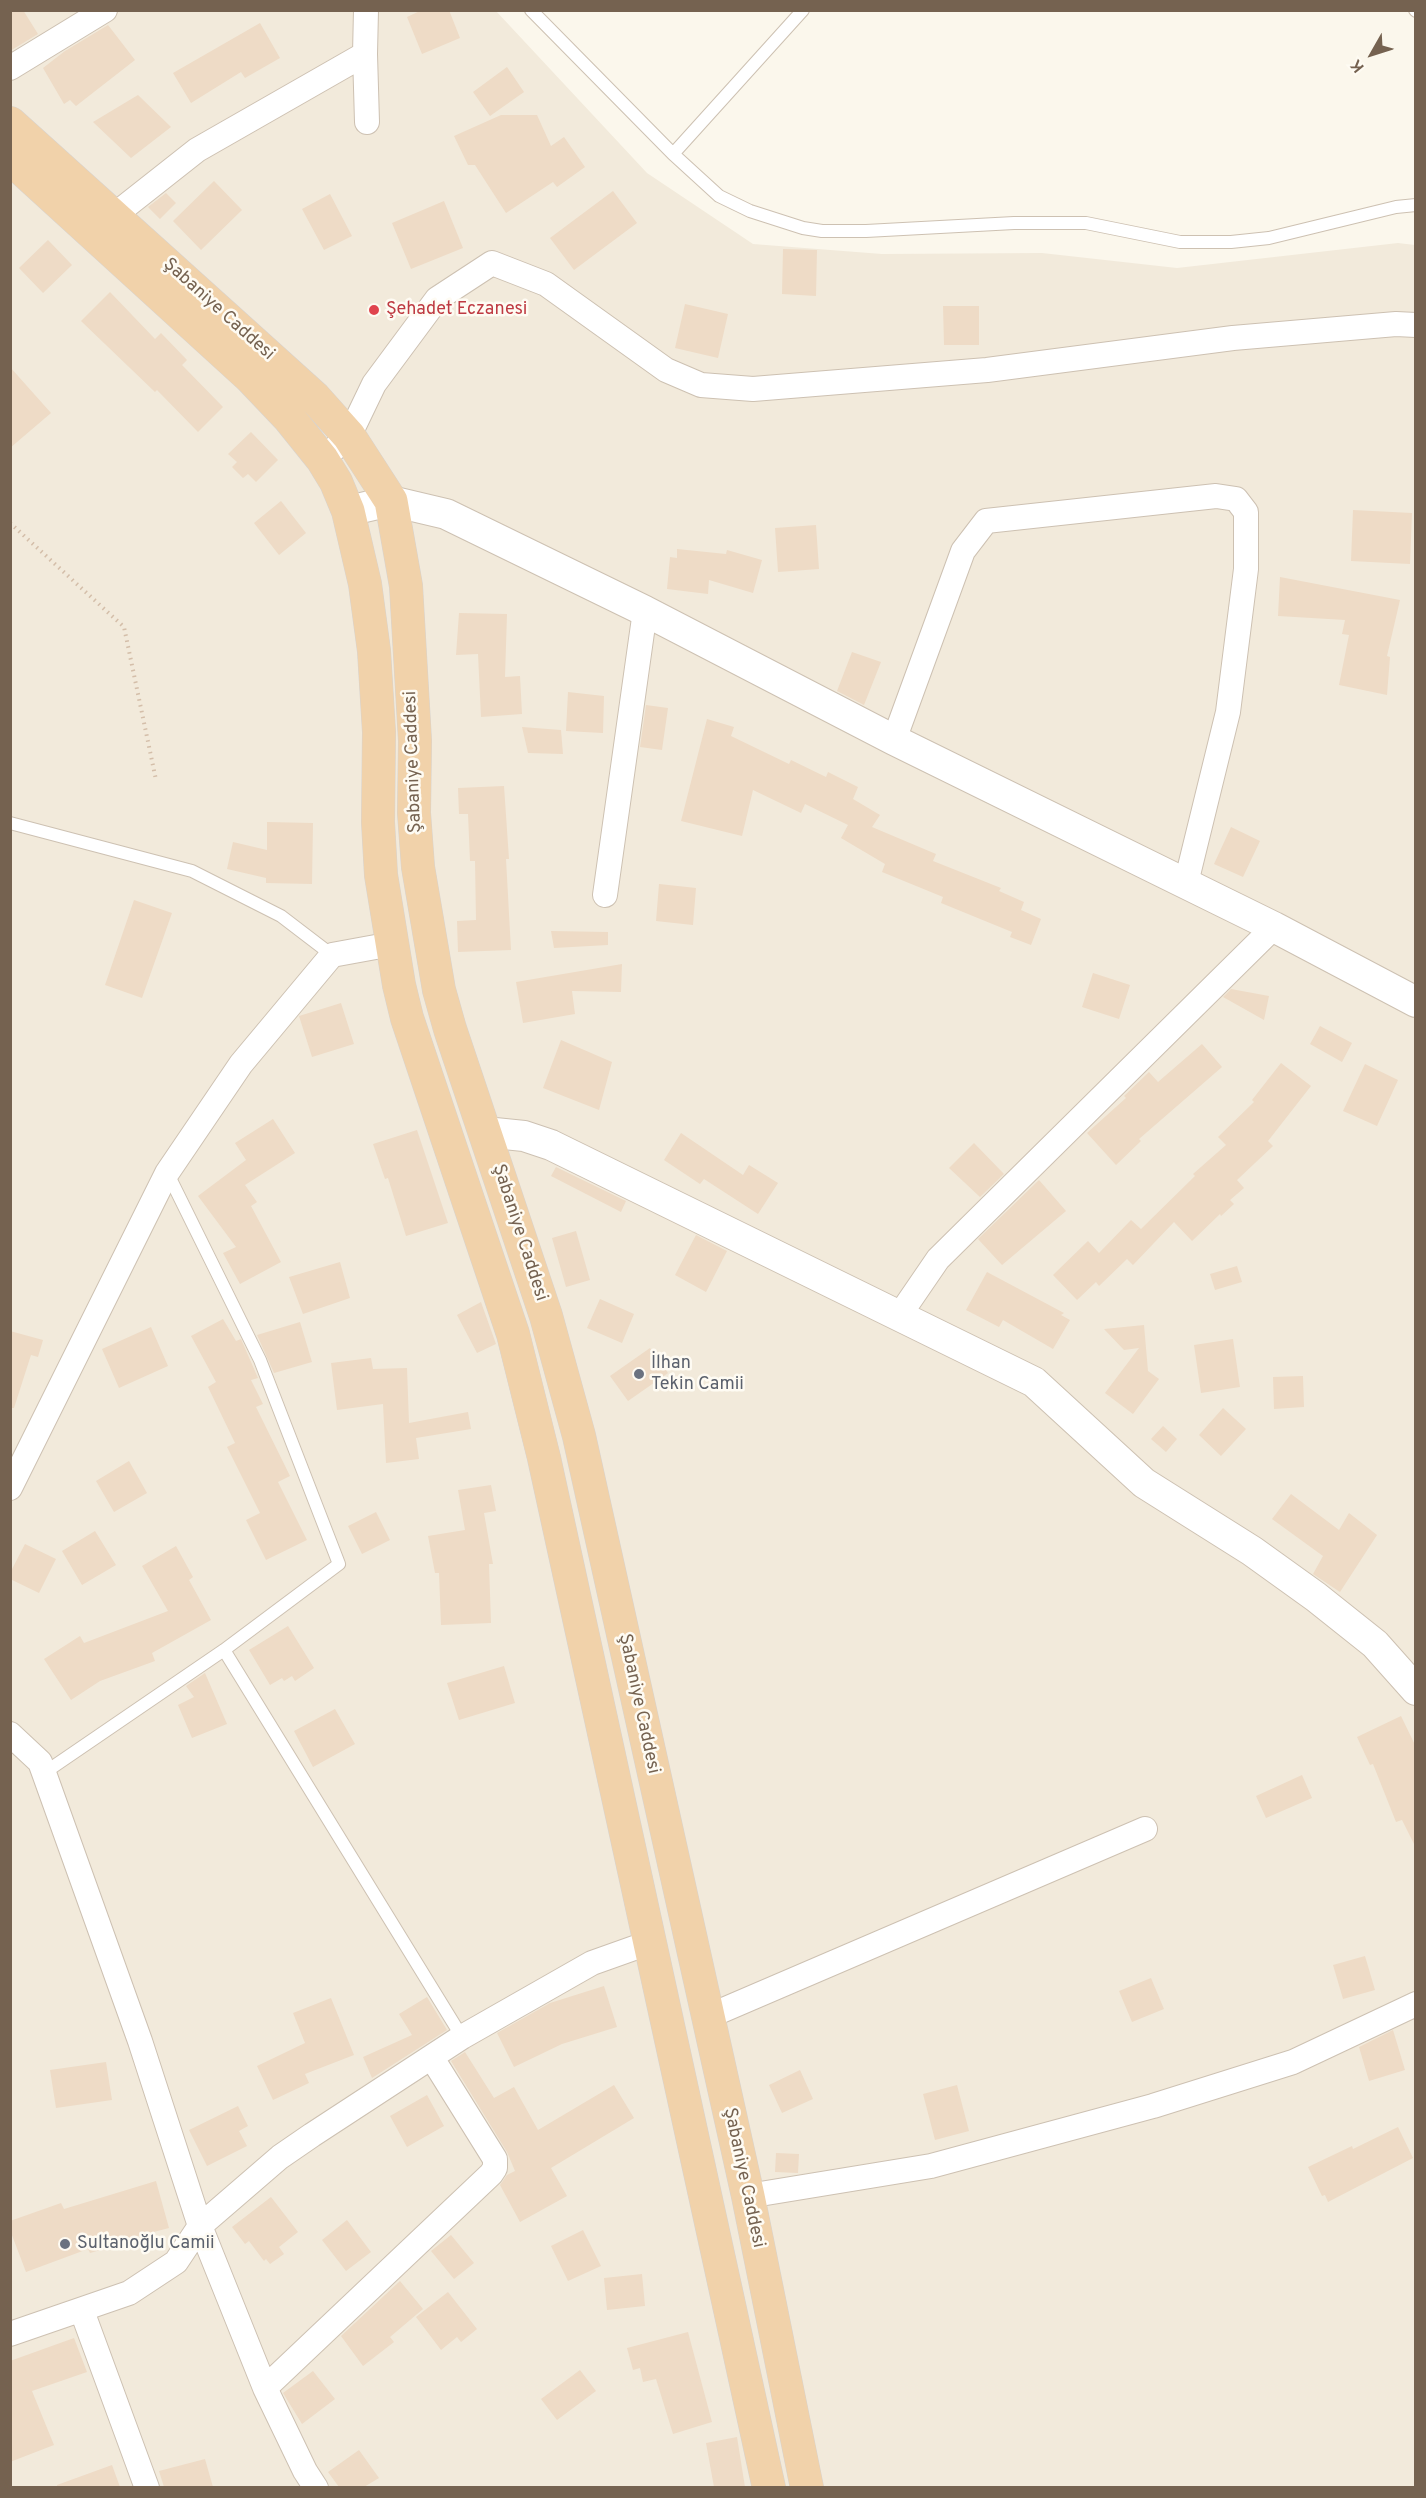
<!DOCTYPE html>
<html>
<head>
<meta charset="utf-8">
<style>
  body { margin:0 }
  #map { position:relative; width:1426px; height:2498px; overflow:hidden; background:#fbf7ec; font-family:Overpass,sans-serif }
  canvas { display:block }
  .frame { position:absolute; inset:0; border:12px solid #756250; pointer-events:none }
  .north { position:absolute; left:1342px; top:24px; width:60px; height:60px; -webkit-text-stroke:4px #fefbf3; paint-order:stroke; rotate:231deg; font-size:16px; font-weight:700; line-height:24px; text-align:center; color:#756250 }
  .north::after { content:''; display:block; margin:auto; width:21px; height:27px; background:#756250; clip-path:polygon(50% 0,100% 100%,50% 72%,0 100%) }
</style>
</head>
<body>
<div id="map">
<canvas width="1426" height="2498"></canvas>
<div class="frame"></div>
<div class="north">K</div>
</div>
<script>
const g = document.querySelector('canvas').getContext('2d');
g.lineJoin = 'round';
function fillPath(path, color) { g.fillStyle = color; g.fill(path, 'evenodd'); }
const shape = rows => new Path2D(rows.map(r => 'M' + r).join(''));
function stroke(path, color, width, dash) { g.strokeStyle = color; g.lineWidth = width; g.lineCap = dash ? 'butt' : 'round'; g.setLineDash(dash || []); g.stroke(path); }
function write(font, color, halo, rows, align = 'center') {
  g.font = font + ' Overpass,sans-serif'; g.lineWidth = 5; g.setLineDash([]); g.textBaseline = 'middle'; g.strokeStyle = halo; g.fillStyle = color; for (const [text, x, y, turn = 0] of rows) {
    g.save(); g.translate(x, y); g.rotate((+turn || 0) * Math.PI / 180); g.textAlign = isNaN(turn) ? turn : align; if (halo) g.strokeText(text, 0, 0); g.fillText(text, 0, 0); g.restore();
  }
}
const residential = shape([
  [11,11,496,11,647,173,753,244,882,254,1042,253,1177,268,1398,243,1415,245,1415,2487,11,2488]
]);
const building = shape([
  [10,10,23,10,38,34,10,51],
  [422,10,449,10,460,38,422,54,407,17],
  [260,23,280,58,245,78,241,72,191,103,173,73],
  [108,25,135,60,76,106,70,100,64,104,43,68,65,51],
  [507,67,524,92,490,116,473,92],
  [138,95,171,127,131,158,93,122],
  [501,115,537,115,551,146,564,137,585,167,557,187,553,182,506,213,475,165,468,165,454,136],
  [214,181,242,210,201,250,173,221],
  [613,191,637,223,574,270,550,238],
  [166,193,176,203,160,219,148,207],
  [330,194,352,236,324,250,302,209],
  [444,201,463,248,411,269,392,223],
  [48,240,72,265,43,293,19,268],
  [783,249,817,250,816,296,782,294],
  [110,292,155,339,161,333,187,360,182,365,223,407,198,432,157,390,155,392,81,321],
  [685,304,728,314,718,358,675,348],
  [943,306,979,306,979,345,944,345],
  [10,367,51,413,10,448],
  [251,432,278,460,256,482,248,474,243,478,232,467,237,462,228,454],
  [281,501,306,533,279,555,254,523],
  [1353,510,1412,513,1410,564,1351,561],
  [816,525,819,569,778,572,775,528],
  [677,549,726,554,727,550,762,560,753,593,709,580,708,594,667,589,670,557,677,558],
  [1280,577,1400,600,1387,656,1390,657,1387,695,1339,685,1349,635,1342,634,1345,620,1278,616],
  [459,613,507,614,505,677,520,676,522,714,481,717,478,654,456,655],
  [852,652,881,662,864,705,837,691],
  [568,692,604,696,603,733,566,731],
  [646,705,668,708,662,750,640,747],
  [707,719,734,727,731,736,789,764,791,760,826,777,828,772,858,787,853,799,880,815,872,827,936,854,933,861,1001,888,999,891,1024,902,1021,910,1041,919,1031,945,1010,937,1012,932,941,903,943,897,882,872,885,864,841,838,848,825,805,804,801,813,753,790,742,836,681,821],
  [522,727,561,730,563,754,528,753],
  [504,786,509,859,506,859,511,950,458,952,457,921,476,920,475,861,470,861,468,814,459,814,458,788],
  [267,822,313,823,312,884,266,883,266,878,227,869,233,842,267,850],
  [1231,827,1260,841,1243,877,1214,864],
  [659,884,696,888,693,925,656,921],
  [134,900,172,913,142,998,105,985],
  [551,931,608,932,608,945,554,948],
  [622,964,621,992,572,991,575,1014,523,1023,516,982],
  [1093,973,1130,985,1119,1019,1082,1007],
  [1231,989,1269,996,1264,1020,1223,997],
  [341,1003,354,1044,312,1057,299,1016],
  [1320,1026,1352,1043,1342,1062,1310,1044],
  [561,1040,612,1062,599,1110,543,1088],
  [1202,1044,1222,1067,1139,1139,1141,1141,1116,1165,1087,1133,1126,1098,1124,1096,1149,1072,1158,1082],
  [1281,1063,1311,1086,1268,1141,1273,1146,1237,1180,1244,1188,1230,1200,1234,1204,1221,1216,1220,1214,1192,1241,1174,1222,1133,1265,1127,1259,1099,1286,1096,1282,1077,1300,1053,1275,1088,1241,1099,1253,1131,1220,1141,1229,1195,1176,1193,1174,1226,1145,1218,1137,1254,1102,1252,1100],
  [1365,1064,1398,1080,1377,1126,1343,1111],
  [273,1119,295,1153,245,1185,257,1202,251,1206,281,1262,240,1284,223,1253,236,1247,198,1196,246,1160,235,1143],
  [417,1130,448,1223,406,1236,388,1178,385,1179,373,1144],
  [681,1133,743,1175,749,1165,778,1183,758,1214,704,1179,700,1184,664,1160],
  [974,1143,1004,1174,980,1197,949,1168],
  [556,1167,626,1201,621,1212,551,1176],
  [1039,1180,1066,1211,1002,1265,978,1239],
  [576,1231,590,1280,566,1287,552,1238],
  [696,1235,727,1251,706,1292,675,1275],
  [340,1262,350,1298,303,1314,289,1277],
  [1237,1266,1242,1282,1215,1290,1210,1274],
  [987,1272,1064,1313,1061,1315,1070,1320,1053,1349,1003,1320,999,1327,966,1310],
  [600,1299,634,1314,622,1343,587,1328],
  [481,1302,496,1344,477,1353,457,1315],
  [223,1319,236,1341,241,1339,258,1378,251,1380,263,1404,256,1407,290,1476,278,1482,307,1540,266,1560,246,1520,260,1513,227,1447,235,1443,208,1387,216,1382,191,1336],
  [300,1322,312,1362,274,1373,257,1335],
  [1144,1325,1148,1371,1159,1379,1133,1414,1105,1393,1139,1348,1124,1350,1104,1329],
  [151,1327,168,1366,119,1388,102,1349],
  [10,1331,43,1340,38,1357,31,1355,14,1408,10,1408],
  [1233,1339,1240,1387,1201,1393,1194,1345],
  [650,1348,668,1373,628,1401,610,1376],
  [371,1358,373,1369,407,1368,409,1423,468,1412,471,1429,416,1438,419,1459,386,1463,383,1404,337,1410,331,1363],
  [1303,1376,1304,1407,1274,1409,1273,1377],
  [1223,1408,1246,1429,1221,1456,1199,1435],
  [1163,1426,1177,1439,1166,1452,1151,1439],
  [129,1461,147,1493,114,1512,96,1481],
  [491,1485,496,1511,484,1513,493,1564,489,1564,491,1623,441,1625,439,1573,435,1573,428,1536,465,1530,458,1490],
  [1291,1494,1339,1530,1349,1513,1377,1535,1340,1592,1313,1574,1323,1556,1272,1519],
  [376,1512,390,1540,362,1554,348,1526],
  [95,1531,116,1565,82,1585,62,1551],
  [25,1544,56,1559,39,1593,10,1579,10,1573],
  [176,1546,193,1577,189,1580,211,1620,152,1653,155,1661,100,1681,71,1700,44,1659,80,1636,84,1643,168,1611,142,1566],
  [288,1626,314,1668,295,1681,292,1676,284,1681,282,1678,270,1685,249,1650],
  [504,1666,515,1703,459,1720,447,1683],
  [205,1673,227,1724,192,1738,178,1705,194,1697,186,1686],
  [335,1709,355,1744,313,1767,294,1731],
  [1401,1716,1416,1747,1416,1848,1402,1820,1396,1822,1373,1764,1370,1765,1357,1737],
  [1302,1775,1312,1798,1266,1818,1256,1796],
  [1365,1956,1375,1990,1343,1999,1333,1965],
  [1151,1978,1164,2009,1132,2022,1119,1991],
  [604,1986,617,2027,562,2044,514,2067,497,2033,550,2003],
  [427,1997,447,2030,372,2078,363,2057,412,2035,399,2014],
  [331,1998,354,2055,305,2074,309,2083,273,2100,257,2066,305,2043,293,2013],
  [1393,2030,1405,2070,1369,2081,1359,2047],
  [465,2052,494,2098,514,2087,538,2130,614,2085,634,2118,551,2168,567,2196,520,2222,500,2185,507,2175,515,2171,507,2152,451,2061],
  [106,2062,112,2100,56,2108,50,2070],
  [800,2070,813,2099,782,2113,769,2085],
  [957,2085,969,2131,935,2140,923,2094],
  [427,2095,444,2126,407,2147,390,2116],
  [238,2106,248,2126,239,2131,247,2146,207,2166,189,2130],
  [1398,2127,1413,2158,1328,2202,1325,2195,1322,2196,1308,2167,1352,2146,1353,2149],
  [776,2153,799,2154,798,2173,775,2172],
  [156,2181,169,2228,127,2239,128,2242,90,2253,88,2249,26,2272,10,2230,10,2221,61,2203,64,2209],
  [271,2197,298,2232,279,2247,284,2254,270,2264,266,2259,264,2261,249,2241,245,2244,232,2227],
  [347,2220,371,2252,346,2271,322,2240],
  [583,2230,601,2266,568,2281,551,2246],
  [451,2235,474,2263,454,2279,431,2251],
  [642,2274,645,2306,607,2310,604,2278],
  [400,2281,423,2309,390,2337,394,2342,363,2366,341,2336],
  [448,2292,477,2329,461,2342,457,2337,441,2350,416,2317],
  [688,2332,712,2422,673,2434,656,2379,643,2382,640,2368,633,2370,627,2348],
  [74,2338,87,2372,32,2391,54,2445,10,2462,10,2361],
  [580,2370,596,2391,557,2420,541,2399],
  [313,2371,335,2399,302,2424,283,2393],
  [737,2437,745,2487,714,2487,706,2443],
  [359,2450,379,2478,364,2487,339,2487,328,2472],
  [205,2459,213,2487,164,2487,159,2471],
  [112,2465,120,2487,57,2487,57,2485]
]);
const path = shape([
  [10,523,124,627,156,780]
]);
const service = shape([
  [531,10,673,154,719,196,750,211,803,228,822,231,866,231,1014,223,1086,223,1180,242,1231,242,1269,238,1396,207,1416,205],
  [1415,10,1416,11],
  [673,154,803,10],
  [10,823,192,871,281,916,332,955],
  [224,1650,462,2037],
  [44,1773,224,1650,339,1564,260,1360,168,1174]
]);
const minor = shape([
  [366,10,365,54,367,122],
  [10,68,105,10],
  [112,217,197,150,365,54],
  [322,459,349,436,374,384,437,299,492,263,546,284,666,370,701,385,753,389,987,370,1233,338,1396,324,1416,325],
  [894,740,963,551,986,521,1216,496,1236,499,1246,512,1246,569,1228,712,1186,883],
  [605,895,645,611],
  [899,1316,938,1259,1274,927],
  [10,1488,167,1173,241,1064,332,955,392,944],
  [10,1734,40,1762,44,1773,140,2041,200,2226,265,2388,305,2471,316,2488],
  [707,2017,1145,1829],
  [748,2196,931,2166,1153,2106,1293,2062,1416,2004],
  [82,2311,147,2488],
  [10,2334,129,2293,176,2262,200,2226,280,2157,312,2135,462,2037,592,1963,651,1942],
  [265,2388,491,2174,495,2168,495,2159,432,2058]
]);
const tertiary = shape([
  [348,511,391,501,446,514,645,611,894,740,1274,927,1416,1002],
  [485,1132,524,1136,551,1145,1034,1382,1144,1483,1252,1551,1316,1597,1375,1644,1416,1690]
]);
const trunk = shape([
  [10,123,315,398,349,436,391,501,406,586,415,741,414,813,418,867,439,990,450,1029,546,1316,579,1436,748,2196,807,2488],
  [10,158,250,377,289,418,322,459,336,482,348,511,365,584,374,651,379,732,378,822,381,875,399,985,407,1018,513,1334,544,1458,769,2488]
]);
const markers = [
  [374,310,6,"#e0444e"],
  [639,1374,6,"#6b7280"],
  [65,2244,6,"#6b7280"]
];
const streetNames = [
  ["Şabaniye Caddesi",218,310,42],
  ["Şabaniye Caddesi",414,762,-92],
  ["Şabaniye Caddesi",519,1233,72],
  ["Şabaniye Caddesi",638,1704,78],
  ["Şabaniye Caddesi",743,2178,78]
];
const healthNames = [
  ["Şehadet Eczanesi",386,310]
];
const worshipNames = [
  ["İlhan",651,1364],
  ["Tekin Camii",651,1385],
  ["Sultanoğlu Camii",77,2244]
];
fillPath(residential, '#f2eadb');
fillPath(building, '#eedbc6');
stroke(service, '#cdc1b2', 14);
stroke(minor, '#cdc1b2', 26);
stroke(tertiary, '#cdc1b2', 32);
stroke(trunk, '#d8d3ce', 34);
stroke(path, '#d4bea9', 4, [1.5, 4.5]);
stroke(service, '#fff', 12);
stroke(minor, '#fff', 24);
stroke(tertiary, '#fff', 30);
stroke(trunk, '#f1d2aa', 33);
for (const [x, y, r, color] of markers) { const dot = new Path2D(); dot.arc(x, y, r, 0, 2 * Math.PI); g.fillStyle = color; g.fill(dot); stroke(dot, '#fefbf3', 2); }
write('18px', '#756250', '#fefbf3', streetNames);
write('18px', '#be3a42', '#fefbf3', healthNames, 'left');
write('18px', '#5b616d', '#fefbf3', worshipNames, 'left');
</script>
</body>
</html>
